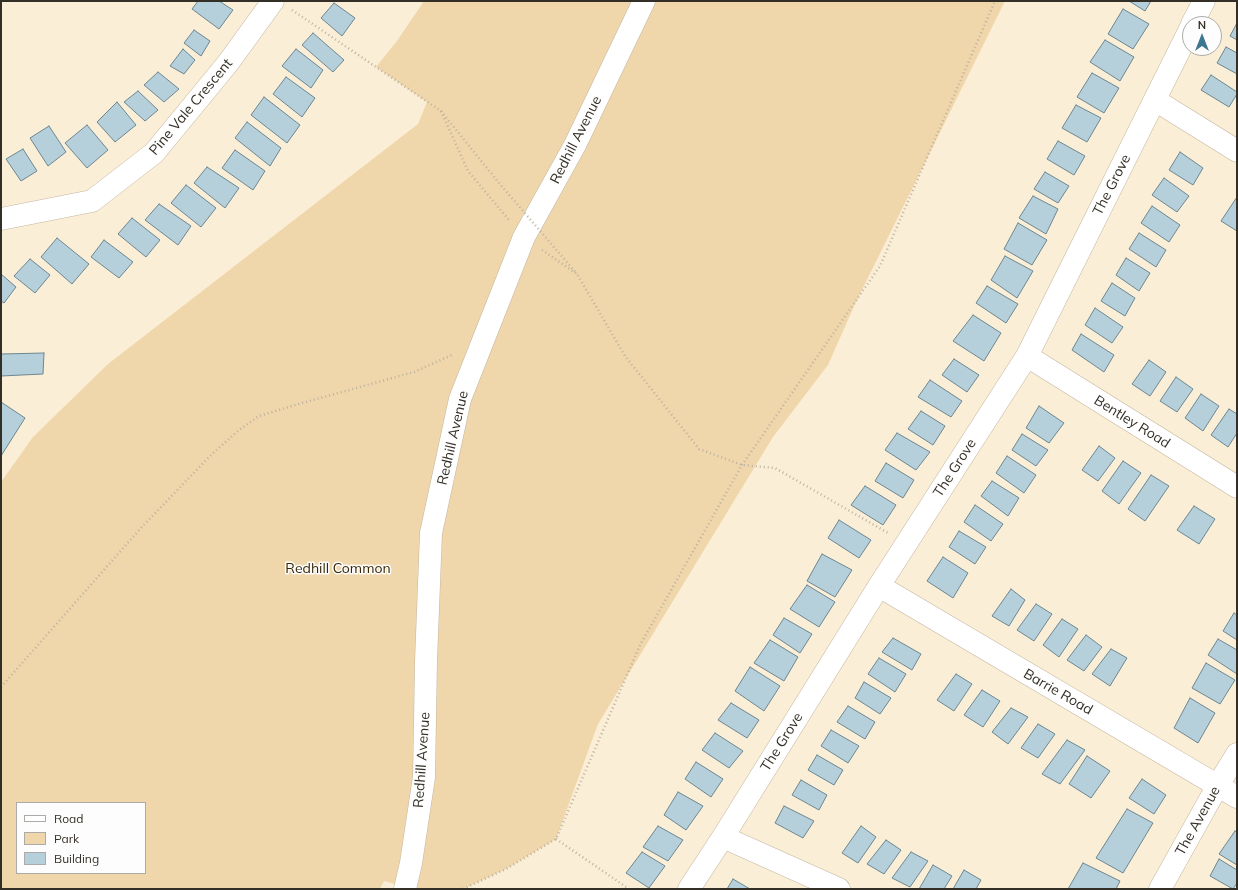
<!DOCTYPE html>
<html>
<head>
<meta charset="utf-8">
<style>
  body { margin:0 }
  #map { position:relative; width:1238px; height:890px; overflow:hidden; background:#fbeed7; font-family:Mulish,sans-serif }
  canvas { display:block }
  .frame { position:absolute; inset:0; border:2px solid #342f26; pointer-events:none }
  .legend { position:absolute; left:16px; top:802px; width:130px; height:72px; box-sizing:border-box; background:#fdfdfd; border:1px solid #adaba7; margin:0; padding:5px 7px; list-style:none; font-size:12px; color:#342f26 }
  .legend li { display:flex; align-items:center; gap:8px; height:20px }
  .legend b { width:20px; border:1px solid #adaba7 }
  .north { position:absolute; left:1182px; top:16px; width:40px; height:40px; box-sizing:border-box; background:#fdfdfd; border:1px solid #adaba7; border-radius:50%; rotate:0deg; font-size:11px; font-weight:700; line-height:16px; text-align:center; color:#342f26 }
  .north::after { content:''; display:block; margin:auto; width:14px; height:18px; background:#3b788f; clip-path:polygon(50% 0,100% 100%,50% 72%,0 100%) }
</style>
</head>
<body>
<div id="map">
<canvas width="1238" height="890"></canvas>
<div class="frame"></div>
<ul class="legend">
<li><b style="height:5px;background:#fff"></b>Road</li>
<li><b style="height:11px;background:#f0d6ab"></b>Park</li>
<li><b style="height:11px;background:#b5d0db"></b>Building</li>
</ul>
<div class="north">N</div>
</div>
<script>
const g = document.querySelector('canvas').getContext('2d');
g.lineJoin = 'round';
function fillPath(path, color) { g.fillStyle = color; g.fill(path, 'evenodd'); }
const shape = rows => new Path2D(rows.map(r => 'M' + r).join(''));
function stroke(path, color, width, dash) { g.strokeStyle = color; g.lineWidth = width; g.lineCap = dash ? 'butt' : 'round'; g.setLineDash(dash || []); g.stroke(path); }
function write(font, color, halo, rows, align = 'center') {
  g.font = font + ' Mulish,sans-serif'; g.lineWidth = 3; g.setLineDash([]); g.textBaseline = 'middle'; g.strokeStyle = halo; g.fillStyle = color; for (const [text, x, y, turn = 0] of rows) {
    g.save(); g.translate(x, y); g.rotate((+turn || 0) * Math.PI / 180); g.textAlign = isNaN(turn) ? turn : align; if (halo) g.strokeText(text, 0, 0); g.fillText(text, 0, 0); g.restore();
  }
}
const green = shape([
  [424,1,1005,1,855,304,828,365,773,437,598,724,556,839,506,869,463,889,405,889,406,887,384,881,380,889,1,889,1,482,33,437,108,364,418,124,427,102,376,67,397,41],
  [17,803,145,803,145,873,17,873]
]);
const building = shape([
  [198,1,219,1,233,10,219,29,192,9,198,1],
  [1129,1,1151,1,1145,11,1129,1],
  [334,3,355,18,342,36,321,18,334,3],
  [1123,9,1149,24,1133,49,1108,34,1123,9],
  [1237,23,1237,40,1230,36,1237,23],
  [194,30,210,41,201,56,184,43,194,30],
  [313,33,344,60,333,72,302,45,313,33],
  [1105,40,1134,57,1120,81,1090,62,1105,40],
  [1226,47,1237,53,1237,74,1217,63,1226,47],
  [183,49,195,60,184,74,170,66,183,49],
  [296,49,323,70,311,88,282,66,296,49],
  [158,72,179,89,164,102,144,85,158,72],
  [1092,73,1119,88,1104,113,1077,97,1092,73],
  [1211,75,1237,92,1237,94,1229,107,1201,90,1211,75],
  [286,77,315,98,302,117,273,94,286,77],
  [138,91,158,110,145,121,124,102,138,91],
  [264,97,300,125,287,143,251,115,264,97],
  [117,102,136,125,115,142,97,122,117,102],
  [1076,105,1101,118,1087,142,1062,128,1076,105],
  [247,122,281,148,270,166,235,138,247,122],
  [87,125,108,150,87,168,65,143,87,125],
  [49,126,66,152,48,166,30,138,49,126],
  [1058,141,1085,156,1074,175,1047,159,1058,141],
  [23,149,37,171,21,181,6,159,23,149],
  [235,150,265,171,253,190,222,168,235,150],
  [1180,152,1203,168,1193,185,1169,170,1180,152],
  [207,167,239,188,225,208,194,183,207,167],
  [1045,172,1069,186,1058,203,1034,189,1045,172],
  [1164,178,1189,196,1177,212,1152,195,1164,178],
  [186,185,216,208,201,227,171,203,186,185],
  [1033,196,1058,209,1046,234,1019,218,1033,196],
  [1237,197,1237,231,1221,221,1237,197],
  [159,204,191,226,178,245,145,220,159,204],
  [1152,206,1180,225,1169,242,1141,223,1152,206],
  [132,218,160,240,146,257,118,234,132,218],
  [1018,223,1047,240,1032,265,1004,249,1018,223],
  [1139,233,1166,250,1156,267,1129,249,1139,233],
  [57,238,89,264,72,284,41,257,57,238],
  [104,240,133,262,119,278,91,257,104,240],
  [1005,256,1033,271,1017,298,991,280,1005,256],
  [1126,258,1150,273,1139,291,1116,275,1126,258],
  [30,259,50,275,35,293,14,276,30,259],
  [1,274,16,287,4,303,1,301,1,274],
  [1112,283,1135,298,1125,316,1101,301,1112,283],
  [987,286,1018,304,1006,323,976,303,987,286],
  [1095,308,1123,327,1112,343,1085,325,1095,308],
  [973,315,1001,333,984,361,953,341,973,315],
  [1081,334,1114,355,1104,372,1072,350,1081,334],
  [44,353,43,374,1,376,1,354,44,353],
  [954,359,979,375,967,392,942,375,954,359],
  [1149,360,1166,372,1150,396,1132,384,1149,360],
  [1176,377,1193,389,1177,412,1160,401,1176,377],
  [930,380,962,401,951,417,918,397,930,380],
  [1201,394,1219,406,1203,431,1185,418,1201,394],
  [1,402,25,418,1,456,1,402],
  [1039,406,1064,423,1049,443,1026,428,1039,406],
  [1229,409,1237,414,1237,433,1228,447,1211,435,1229,409],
  [921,411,945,426,933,445,908,429,921,411],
  [897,433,930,452,916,470,885,450,897,433],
  [1022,434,1048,450,1036,466,1012,450,1022,434],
  [1099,446,1115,458,1098,481,1082,470,1099,446],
  [1007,456,1036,475,1024,493,996,473,1007,456],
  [1123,461,1141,473,1119,504,1102,491,1123,461],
  [886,463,914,480,903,498,875,481,886,463],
  [1151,475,1169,486,1145,521,1128,509,1151,475],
  [992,481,1019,498,1008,516,981,496,992,481],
  [865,486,896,505,883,525,851,505,865,486],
  [975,505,1003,524,991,541,964,522,975,505],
  [1194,506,1215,519,1199,544,1177,530,1194,506],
  [839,520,871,540,859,558,828,538,839,520],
  [959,531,986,547,975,564,949,547,959,531],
  [822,554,852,570,835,597,807,581,822,554],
  [943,557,968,573,953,598,927,581,943,557],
  [807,585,835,602,819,627,790,609,807,585],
  [1011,589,1025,600,1009,626,992,616,1011,589],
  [1036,604,1052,614,1034,641,1017,630,1036,604],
  [1234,613,1237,615,1237,640,1223,631,1234,613],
  [784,618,812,634,800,653,773,635,784,618],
  [1062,619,1078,629,1059,657,1043,645,1062,619],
  [1086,635,1102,647,1084,671,1067,660,1086,635],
  [893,638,921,654,912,670,882,652,893,638],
  [1218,639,1237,650,1237,674,1208,655,1218,639],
  [770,640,798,657,784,681,754,663,770,640],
  [1111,649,1127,658,1110,686,1092,674,1111,649],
  [879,658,906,674,895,692,868,674,879,658],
  [1206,663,1235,680,1220,704,1192,688,1206,663],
  [750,667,780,686,764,711,735,691,750,667],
  [956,674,972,684,954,711,937,700,956,674],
  [864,682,891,698,880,714,855,698,864,682],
  [982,690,1000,701,983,727,964,715,982,690],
  [1190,698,1215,713,1198,743,1174,728,1190,698],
  [731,703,759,720,747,738,718,720,731,703],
  [848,706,875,722,865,739,837,722,848,706],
  [1011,708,1028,717,1008,744,992,732,1011,708],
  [1038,724,1055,734,1038,758,1021,748,1038,724],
  [831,730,859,746,848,763,821,746,831,730],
  [715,733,743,751,729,768,702,750,715,733],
  [1067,740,1085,750,1060,784,1042,774,1067,740],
  [817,755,843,770,834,785,808,770,817,755],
  [1087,756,1110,771,1091,798,1069,784,1087,756],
  [696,762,723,779,711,797,685,779,696,762],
  [1142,779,1166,795,1154,814,1129,798,1142,779],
  [801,780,827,795,819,810,792,795,801,780],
  [678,792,703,806,686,830,664,815,678,792],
  [784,806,814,821,803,838,775,823,784,806],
  [1127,809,1153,823,1123,873,1096,858,1127,809],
  [658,826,683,840,668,861,643,847,658,826],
  [861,826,876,837,858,863,842,853,861,826],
  [1235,831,1237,832,1237,865,1219,854,1235,831],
  [886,840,901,850,884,874,867,864,886,840],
  [642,852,665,866,649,888,626,873,642,852],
  [911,852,928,861,910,887,892,878,911,852],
  [1219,859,1237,870,1237,883,1233,889,1210,876,1219,859],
  [1083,863,1120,881,1116,889,1068,889,1083,863],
  [933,865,952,876,944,889,919,889,933,865],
  [964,870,981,880,976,889,953,889,964,870],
  [733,879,750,889,727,889,733,879]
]);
const path = shape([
  [292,10,441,111,468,171,509,220],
  [542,250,577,274,625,356,699,449,742,465,775,468,888,533],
  [1,687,140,529,212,454,239,430,259,416,295,405,414,372,454,354],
  [556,839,629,889],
  [463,889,506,869,556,839,640,645,742,465,880,266,995,1]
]);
const street = shape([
  [1192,24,1204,1],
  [1155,100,1237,151],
  [1,219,92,201,154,153,228,63,273,1],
  [1027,356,1237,487],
  [879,586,1237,797],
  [723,837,839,889],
  [689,889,723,837,879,586,1027,356,1190,29],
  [1160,889,1218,785,1237,754]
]);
const primary = shape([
  [405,889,411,863,424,777,426,661,431,533,460,399,524,237,575,145,644,1]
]);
const pathBridge = shape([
  [441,111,499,183,577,274]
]);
const streetNames = [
  ["Pine Vale Crescent",191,107,-50],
  ["Redhill Avenue",576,140,-63],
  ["The Grove",1112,185,-63],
  ["Bentley Road",1132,422,32],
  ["Redhill Avenue",453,438,-77],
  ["The Grove",955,468,-57],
  ["Barrie Road",1058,692,30],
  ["The Grove",782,742,-58],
  ["Redhill Avenue",422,760,-86],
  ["The Avenue",1198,821,-61]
];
const parkNames = [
  ["Redhill Common",338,569]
];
fillPath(green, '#f0d6ab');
fillPath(building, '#b5d0db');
stroke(building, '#6c8690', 1);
stroke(street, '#c3b6a0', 23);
stroke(primary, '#c3b6a0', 23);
stroke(path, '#bcb29f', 2.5, [1, 3]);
stroke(street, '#fff', 22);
stroke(primary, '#fff', 22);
stroke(pathBridge, '#bcb29f', 2.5, [1, 3]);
write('14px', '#342f26', '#fdfdfd', streetNames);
write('14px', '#362604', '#fdfdfd', parkNames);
</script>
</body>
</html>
